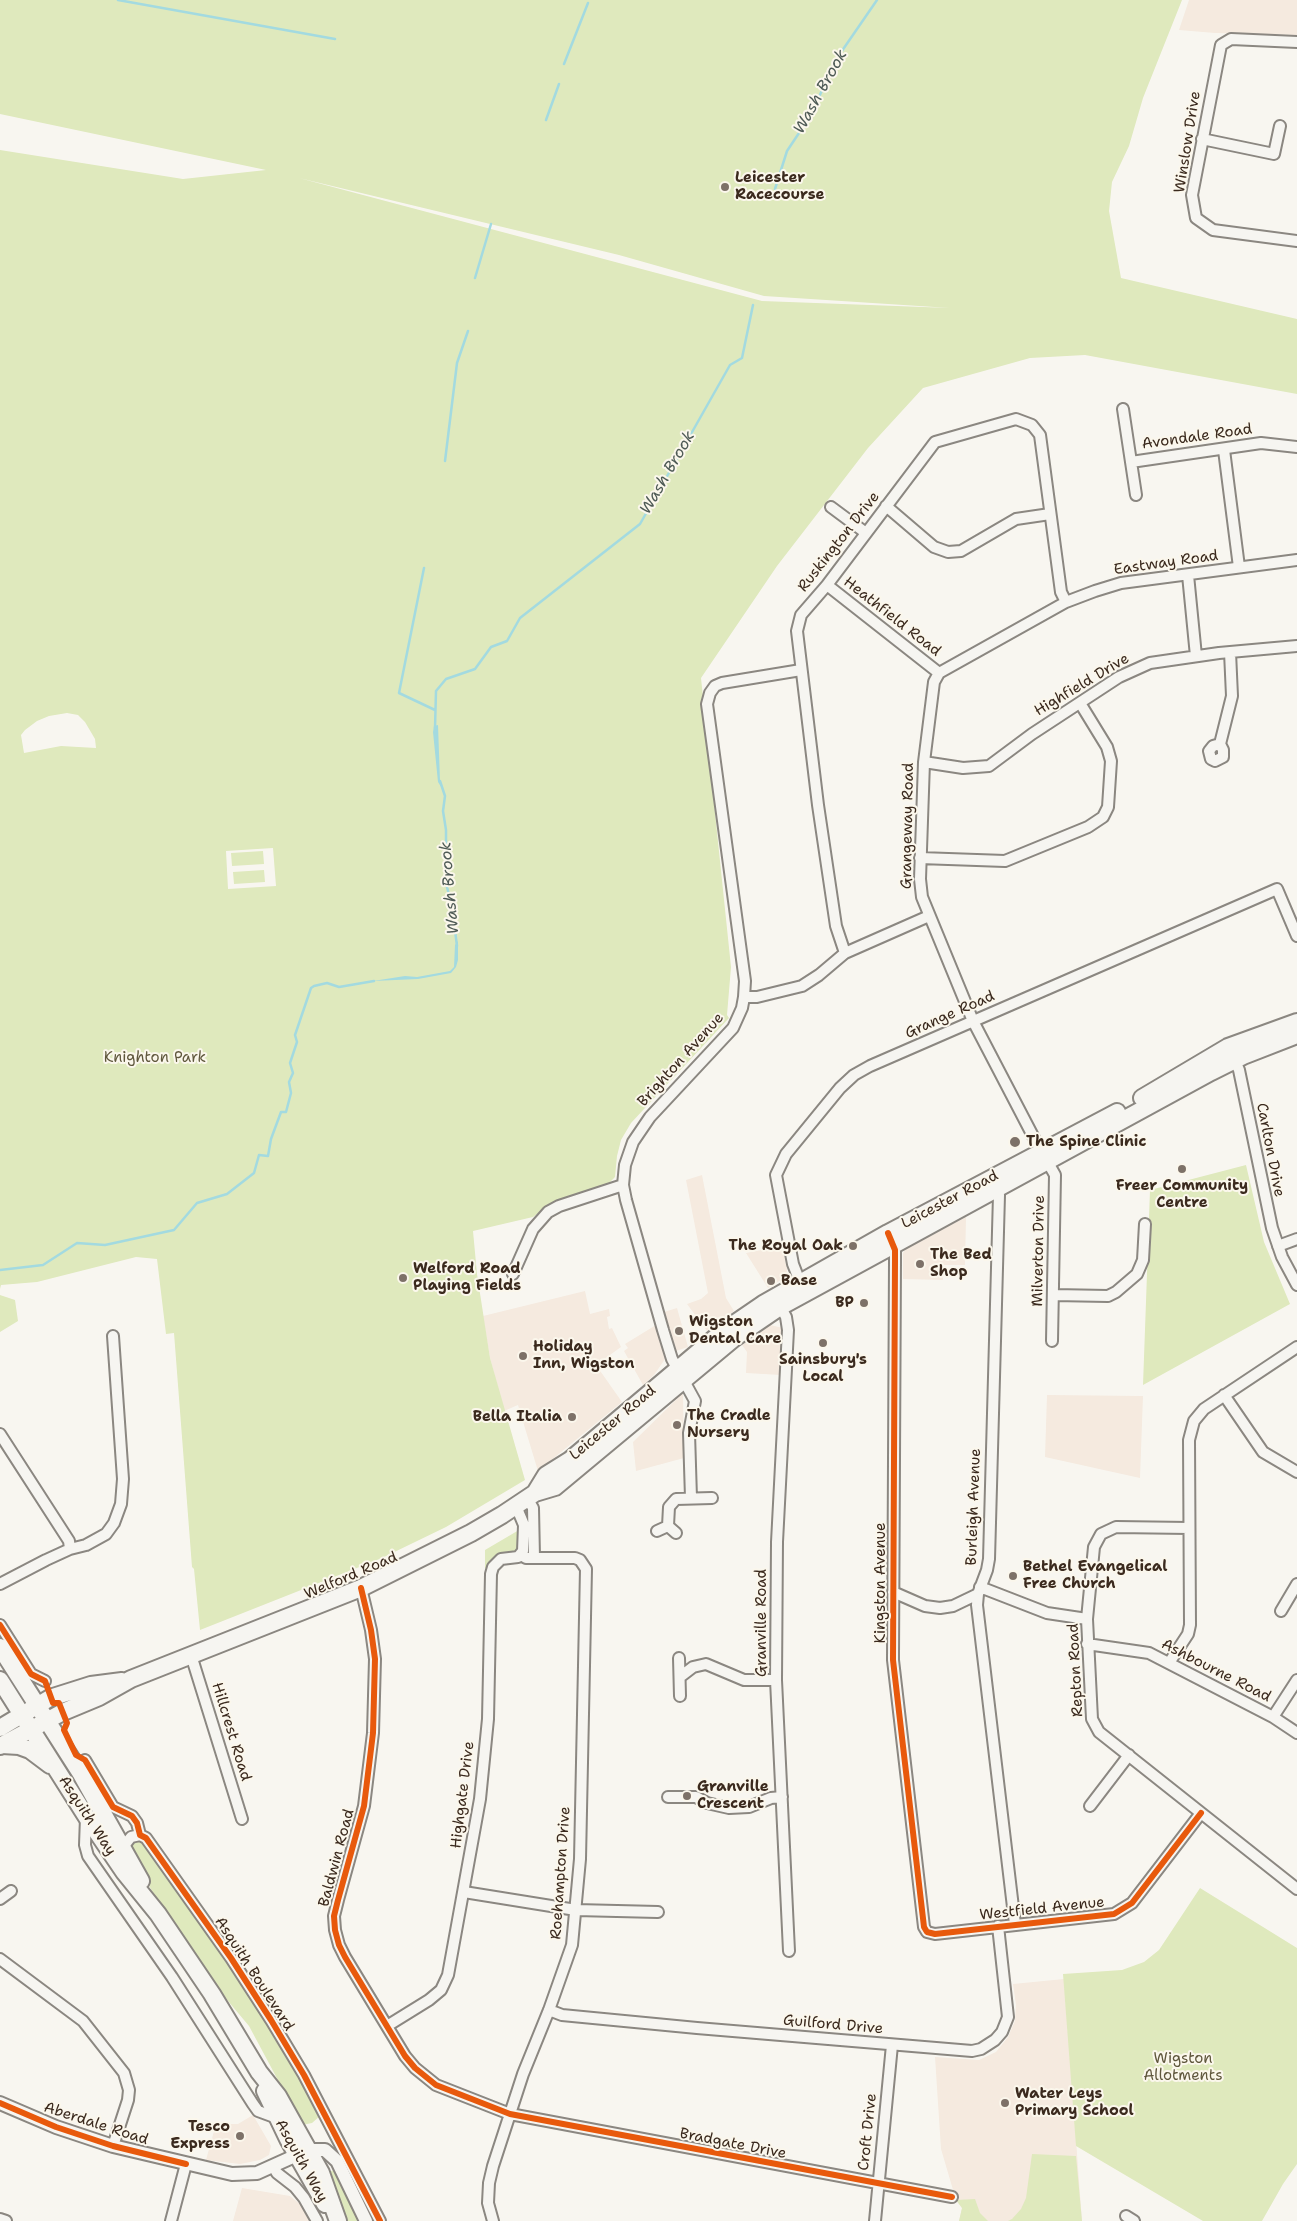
<!DOCTYPE html>
<html>
<head>
<meta charset="utf-8">
<style>
  body { margin:0 }
  canvas { display:block; background:#f8f6f0 }
</style>
</head>
<body>
<canvas width="1297" height="2221"></canvas>
<script>
const g = document.querySelector('canvas').getContext('2d');
g.lineJoin = 'round';
function fillPath(path, color) { g.fillStyle = color; g.fill(path, 'evenodd'); }
const shape = rows => new Path2D(rows.map(r => 'M' + r).join(''));
function stroke(path, color, width, dash) { g.strokeStyle = color; g.lineWidth = width; g.lineCap = dash ? 'butt' : 'round'; g.setLineDash(dash || []); g.stroke(path); }
function write(font, color, halo, rows, align = 'center') {
  g.font = font + ' "Shantell Sans",sans-serif'; g.lineWidth = 4; g.setLineDash([]); g.textBaseline = 'middle'; g.strokeStyle = halo; g.fillStyle = color; for (const [text, x, y, turn = 0] of rows) {
    g.save(); g.translate(x, y); g.rotate((+turn || 0) * Math.PI / 180); g.textAlign = isNaN(turn) ? turn : align; if (halo) g.strokeText(text, 0, 0); g.fillText(text, 0, 0); g.restore();
  }
}
const built = shape([
  [1189,0,1297,0,1297,35,1215,33,1179,30],
  [702,1175,726,1298,734,1311,707,1331,687,1304,701,1299,708,1293,686,1180],
  [966,1217,965,1265,943,1265,943,1280,903,1279,903,1253,906,1249],
  [782,1246,787,1269,786,1277,768,1288,746,1253],
  [585,1291,590,1314,609,1309,610,1316,607,1317,609,1329,612,1328,621,1347,596,1365,622,1402,538,1471,518,1405,504,1411,490,1358,483,1316],
  [677,1308,688,1347,676,1351,664,1312],
  [656,1325,665,1359,654,1375,643,1385,624,1351,628,1348,625,1344],
  [770,1325,783,1328,781,1375,746,1373,747,1352,742,1345],
  [683,1393,684,1458,636,1471,633,1442],
  [1047,1395,1143,1396,1140,1478,1045,1457],
  [1064,1979,1082,2221,959,2221,962,2208,956,2200,941,2149,935,2057,979,2060,996,2052,1008,2037,1015,2021,1016,2005,1013,1984],
  [253,2115,271,2146,269,2155,260,2160,240,2164,206,2160,216,2124,238,2124],
  [242,2188,290,2196,301,2205,309,2221,233,2221]
]);
const green = shape([
  [0,0,1182,0,1143,98,1129,146,1112,182,1109,211,1121,278,1297,319,1297,394,1085,355,1030,358,923,388,868,448,777,566,701,678,731,967,727,1015,729,1018,631,1123,621,1140,617,1156,615,1177,609,1183,553,1202,533,1217,473,1231,477,1274,490,1358,525,1480,446,1527,382,1558,200,1630,194,1569,192,1567,174,1333,166,1334,157,1259,136,1257,37,1282,1,1285,0,1289,0,150,183,179,266,170,0,114],
  [299,178,619,255,764,296,950,308,762,301],
  [67,713,78,715,85,722,95,739,96,748,61,746,24,753,21,735,25,730,37,721,49,716],
  [273,848,276,886,228,889,226,851],
  [263,851,264,864,232,866,231,853],
  [264,870,265,882,234,884,233,872],
  [1246,1165,1264,1242,1290,1304,1143,1385,1150,1190],
  [0,1295,15,1300,18,1321,0,1332],
  [519,1530,518,1550,512,1554,500,1554,494,1558,485,1569,485,1550],
  [137,1841,144,1844,250,1996,276,2037,320,2116,312,2123,302,2125,249,2026,228,2001,163,1912,130,1849,130,1843],
  [1200,1888,1297,1948,1297,2164,1283,2184,1262,2221,1203,2221,1076,2146,1063,1974,1122,1970,1144,1962,1159,1950],
  [1032,2154,1076,2156,1082,2221,1008,2221,1012,2219,1021,2209,1026,2198],
  [334,2170,358,2221,348,2221,326,2173],
  [975,2199,980,2213,988,2221,959,2221,962,2208,956,2200]
]);
const water = shape([
  [438,725,440,781,442,788,438,782,433,732,434,726],
  [458,941,458,960,456,967,451,973,418,979,373,981,405,976,417,977,450,971,454,967,455,945]
]);
const stream = shape([
  [118,0,335,39],
  [564,64,588,3],
  [546,120,559,84],
  [775,189,787,151,811,115,835,61,877,0],
  [475,278,491,224],
  [445,461,457,363,468,331],
  [424,568,399,693,435,710],
  [435,728,436,691,446,679,475,669,491,647,507,641,520,618,640,524,730,365,742,358,753,305],
  [440,781,445,796,443,811,446,830,446,883,452,907,457,946],
  [0,1270,43,1265,77,1243,105,1245,174,1230,197,1203,227,1194,254,1173,259,1155,268,1156,271,1139,281,1112,286,1112,291,1093,289,1082,293,1073,290,1063,297,1042,295,1035,311,988,314,986,327,983,339,987,374,981]
]);
const minor = shape([
  [1297,42,1231,39,1221,45,1192,195,1196,218,1213,230,1297,241],
  [1202,139,1274,154,1280,126],
  [1123,409,1136,495],
  [1224,450,1239,567],
  [1131,462,1261,443,1297,447],
  [886,506,934,547,948,552,961,551,1016,519,1050,514],
  [831,507,866,533],
  [1188,575,1196,656],
  [827,585,939,673],
  [939,673,934,682,924,762,920,879,922,897,973,1021,1034,1138,1055,1175,1052,1341],
  [939,673,1066,602,1095,591,1121,583,1297,560],
  [1220,744,1223,750,1223,757,1215,761,1211,759,1209,751,1213,746,1220,744,1232,696,1230,652],
  [924,762,963,768,989,766,1032,734,1119,677,1150,663,1219,653,1297,646],
  [920,858,1005,861,1088,827,1103,817,1108,807,1111,761,1107,747,1080,703],
  [845,953,836,926,818,805,797,631,801,615,827,585,935,442,1016,419,1032,425,1040,435,1061,592,1066,602],
  [744,997,757,997,802,986,819,975,845,953,929,916],
  [1233,1056,1239,1070,1272,1228,1282,1257,1297,1285],
  [994,1185,999,1195,989,1559,987,1570,978,1594,977,1605,1015,1924],
  [892,1242,895,1250,895,1260,893,1660,924,1927,927,1932,935,1934,1114,1914,1132,1903,1201,1813],
  [1278,1246,1297,1239],
  [513,1274,533,1229,548,1212,559,1206,623,1185],
  [800,1282,793,1264,776,1175,786,1154,840,1088,854,1075,870,1066,1277,889,1297,936],
  [1054,1295,1108,1296,1116,1292,1137,1274,1143,1260,1145,1224],
  [778,1302,786,1317,788,1330,777,1542,776,1680,789,1951],
  [1224,1395,1263,1452,1297,1472],
  [0,1434,69,1541,70,1549],
  [527,1498,533,1508,534,1557],
  [691,1498,689,1433,695,1401,672,1359,663,1330,626,1200,623,1185,625,1165,633,1142,650,1117,733,1028,742,1008,744,997,745,981,707,704,710,693,715,686,722,683,801,670],
  [668,1526,669,1507,676,1499,712,1498],
  [1189,1528,1116,1527,1101,1534,1094,1547,1087,1619,1092,1719,1099,1732,1297,1889],
  [657,1531,668,1526,676,1533],
  [0,1584,46,1560,70,1549,86,1545,106,1534,114,1523,121,1504,123,1479,113,1336],
  [980,1587,1047,1613,1087,1619],
  [361,1588,371,1630,375,1659,373,1733,364,1806,338,1900,334,1916,335,1930,339,1945,345,1957,405,2056,415,2068,436,2085,510,2114,952,2197],
  [893,1592,925,1606,940,1608,953,1606,978,1594],
  [1281,1611,1297,1584],
  [0,1625,31,1674,45,1681],
  [1087,1644,1149,1653,1273,1717,1297,1733],
  [191,1655,242,1819],
  [679,1658,680,1696],
  [1169,1663,1188,1634,1190,1625,1189,1440,1194,1421,1204,1409,1297,1347],
  [680,1677,693,1667,706,1664,744,1680,776,1680],
  [1273,1717,1297,1680],
  [85,1760,113,1807,132,1816,137,1823,140,1835,146,1838,231,1958,271,2020,304,2075,380,2221],
  [668,1797,696,1797,707,1803,729,1808,749,1807,771,1798,782,1797],
  [1090,1806,1129,1755],
  [86,1817,85,1845,88,1856,172,1977,253,2104,258,2111,277,2118],
  [123,1847,131,1837,140,1835],
  [464,1892,576,1910,658,1912],
  [0,1899,11,1891],
  [0,1959,83,2021,124,2073,129,2090,128,2100,113,2146],
  [549,2010,562,2015,697,2028,972,2051,981,2049,995,2040,1002,2032,1008,2017,998,1926],
  [387,2026,429,2000,441,1990,448,1975,480,1799,488,1719,491,1574,493,1567,501,1559,518,1557,523,1551,524,1525,516,1506],
  [273,2166,277,2173,295,2187,304,2198,317,2221],
  [1126,2216,1134,2221],
  [0,2219,6,2221],
  [171,2221,186,2164],
  [493,2221,488,2203,489,2183,493,2166,523,2074,549,2010,572,1945,580,1859,586,1569,580,1560,575,1558,526,1558,521,1555],
  [875,2221,892,2045]
]);
const tertiary = shape([
  [0,2103,56,2127,113,2146,232,2174,257,2173,308,2150,325,2150,337,2161,366,2221]
]);
const primary = shape([
  [1142,1098,1228,1047,1297,1022],
  [535,1493,546,1475,570,1460,722,1332,763,1304,888,1233,1117,1112],
  [0,1728,50,1698,91,1685,122,1681],
  [0,1746,63,1712,99,1697,131,1679,361,1588,471,1533,502,1515,535,1493,555,1487,733,1339,780,1307,1211,1072,1243,1056,1297,1035]
]);
const trunk = shape([
  [0,1647,81,1774,141,1881],
  [0,1680,86,1816,124,1872,158,1914,212,1994,259,2072,278,2096,321,2173,338,2221],
  [2,1745,19,1746,30,1750,50,1765],
  [265,2091,288,2139,325,2204]
]);
const cycleway = shape([
  [888,1233,895,1250,895,1260,893,1660,924,1927,927,1932,935,1934,1114,1914,1132,1903,1201,1813],
  [361,1588,371,1630,375,1659,373,1733,364,1806,338,1900,334,1916,335,1930,339,1945,345,1957,405,2056,415,2068,436,2085,510,2114,952,2197],
  [0,1625,31,1674,45,1681,53,1703,59,1703,67,1723,64,1730,76,1755,85,1760,113,1807,132,1816,137,1823,140,1835,146,1838,231,1958,271,2020,304,2075,380,2221],
  [0,2103,56,2127,113,2146,186,2164]
]);
const markers = [
  [725,187,5,"#7d7168"],
  [1015,1142,6,"#7d7168"],
  [1182,1169,5,"#7d7168"],
  [853,1246,5,"#7d7168"],
  [920,1264,5,"#7d7168"],
  [403,1278,5,"#7d7168"],
  [771,1281,5,"#7d7168"],
  [864,1303,5,"#7d7168"],
  [679,1331,5,"#7d7168"],
  [823,1343,5,"#7d7168"],
  [523,1356,5,"#7d7168"],
  [572,1417,5,"#7d7168"],
  [677,1425,5,"#7d7168"],
  [1013,1576,5,"#7d7168"],
  [687,1796,5,"#7d7168"],
  [1005,2103,5,"#7d7168"],
  [240,2136,5,"#7d7168"]
];
const streetNames = [
  ["Winslow Drive",1188,142,-81],
  ["Avondale Road",1197,437,-8],
  ["Ruskington Drive",839,542,-52],
  ["Eastway Road",1166,563,-8],
  ["Heathfield Road",892,617,38],
  ["Highfield Drive",1082,685,-31],
  ["Grangeway Road",908,826,-89],
  ["Grange Road",950,1015,-24],
  ["Brighton Avenue",681,1060,-48],
  ["Carlton Drive",1270,1150,79],
  ["Leicester Road",950,1200,-28],
  ["Milverton Drive",1039,1251,-89],
  ["Leicester Road",613,1423,-40],
  ["Burleigh Avenue",974,1507,-88],
  ["Welford Road",351,1576,-23],
  ["Kingston Avenue",881,1583,-90],
  ["Granville Road",762,1623,-90],
  ["Repton Road",1076,1670,-93],
  ["Ashbourne Road",1216,1671,27],
  ["Hillcrest Road",231,1732,73],
  ["Highgate Drive",463,1795,-83],
  ["Asquith Way",87,1816,57],
  ["Baldwin Road",337,1858,-75],
  ["Roehampton Drive",561,1873,-86],
  ["Westfield Avenue",1042,1909,-6],
  ["Asquith Boulevard",254,1974,57],
  ["Guilford Drive",833,2025,5],
  ["Aberdale Road",96,2124,18],
  ["Croft Drive",868,2132,-84],
  ["Bradgate Drive",733,2144,11],
  ["Asquith Way",301,2161,61]
];
const poiNames = [
  ["Leicester",735,178],
  ["Racecourse",735,195],
  ["The Spine Clinic",1026,1142],
  ["Freer Community",1182,1186,"center"],
  ["Centre",1182,1203,"center"],
  ["The Royal Oak",843,1246,"right"],
  ["The Bed",930,1255],
  ["Shop",930,1272],
  ["Welford Road",413,1269],
  ["Playing Fields",413,1286],
  ["Base",781,1281],
  ["BP",854,1303,"right"],
  ["Wigston",689,1322],
  ["Dental Care",689,1339],
  ["Holiday",533,1347],
  ["Inn, Wigston",533,1364],
  ["Sainsbury's",823,1360,"center"],
  ["Local",823,1377,"center"],
  ["The Cradle",687,1416],
  ["Nursery",687,1433],
  ["Bella Italia",562,1417,"right"],
  ["Bethel Evangelical",1023,1567],
  ["Free Church",1023,1584],
  ["Granville",697,1787],
  ["Crescent",697,1804],
  ["Water Leys",1015,2094],
  ["Primary School",1015,2111],
  ["Tesco",230,2127,"right"],
  ["Express",230,2144,"right"]
];
const parkNames = [
  ["Knighton Park",155,1058],
  ["Wigston",1183,2059],
  ["Allotments",1183,2076]
];
const waterNames = [
  ["Wash Brook",821,92,-61],
  ["Wash Brook",668,473,-60],
  ["Wash Brook",450,888,-95]
];
fillPath(built, '#f5eadf');
fillPath(green, '#dfe9bd');
fillPath(water, '#a3dae0');
stroke(stream, '#a3dae0', 2.5);
stroke(minor, '#8b8781', 14);
stroke(tertiary, '#8b8781', 16);
stroke(primary, '#8b8781', 20);
stroke(trunk, '#8b8781', 20);
stroke(minor, '#f6f5f1', 10);
stroke(tertiary, '#f6f5f1', 12);
stroke(primary, '#f6f5f1', 16);
stroke(trunk, '#f6f5f1', 16);
stroke(cycleway, '#e8590c', 6);
for (const [x, y, r, color] of markers) { const dot = new Path2D(); dot.arc(x, y, r, 0, 2 * Math.PI); g.fillStyle = color; g.fill(dot); stroke(dot, '#fbf7ec', 2); }
write('15px', '#3b2a1e', '#fbf7ec', streetNames);
write('bold 15px', '#3b2a1e', '#fbf7ec', poiNames, 'left');
write('15px', '#5f573c', '#fbf7ec', parkNames);
write('italic 16px', '#4f5b56', '#fbf7ec', waterNames);
</script>
</body>
</html>
